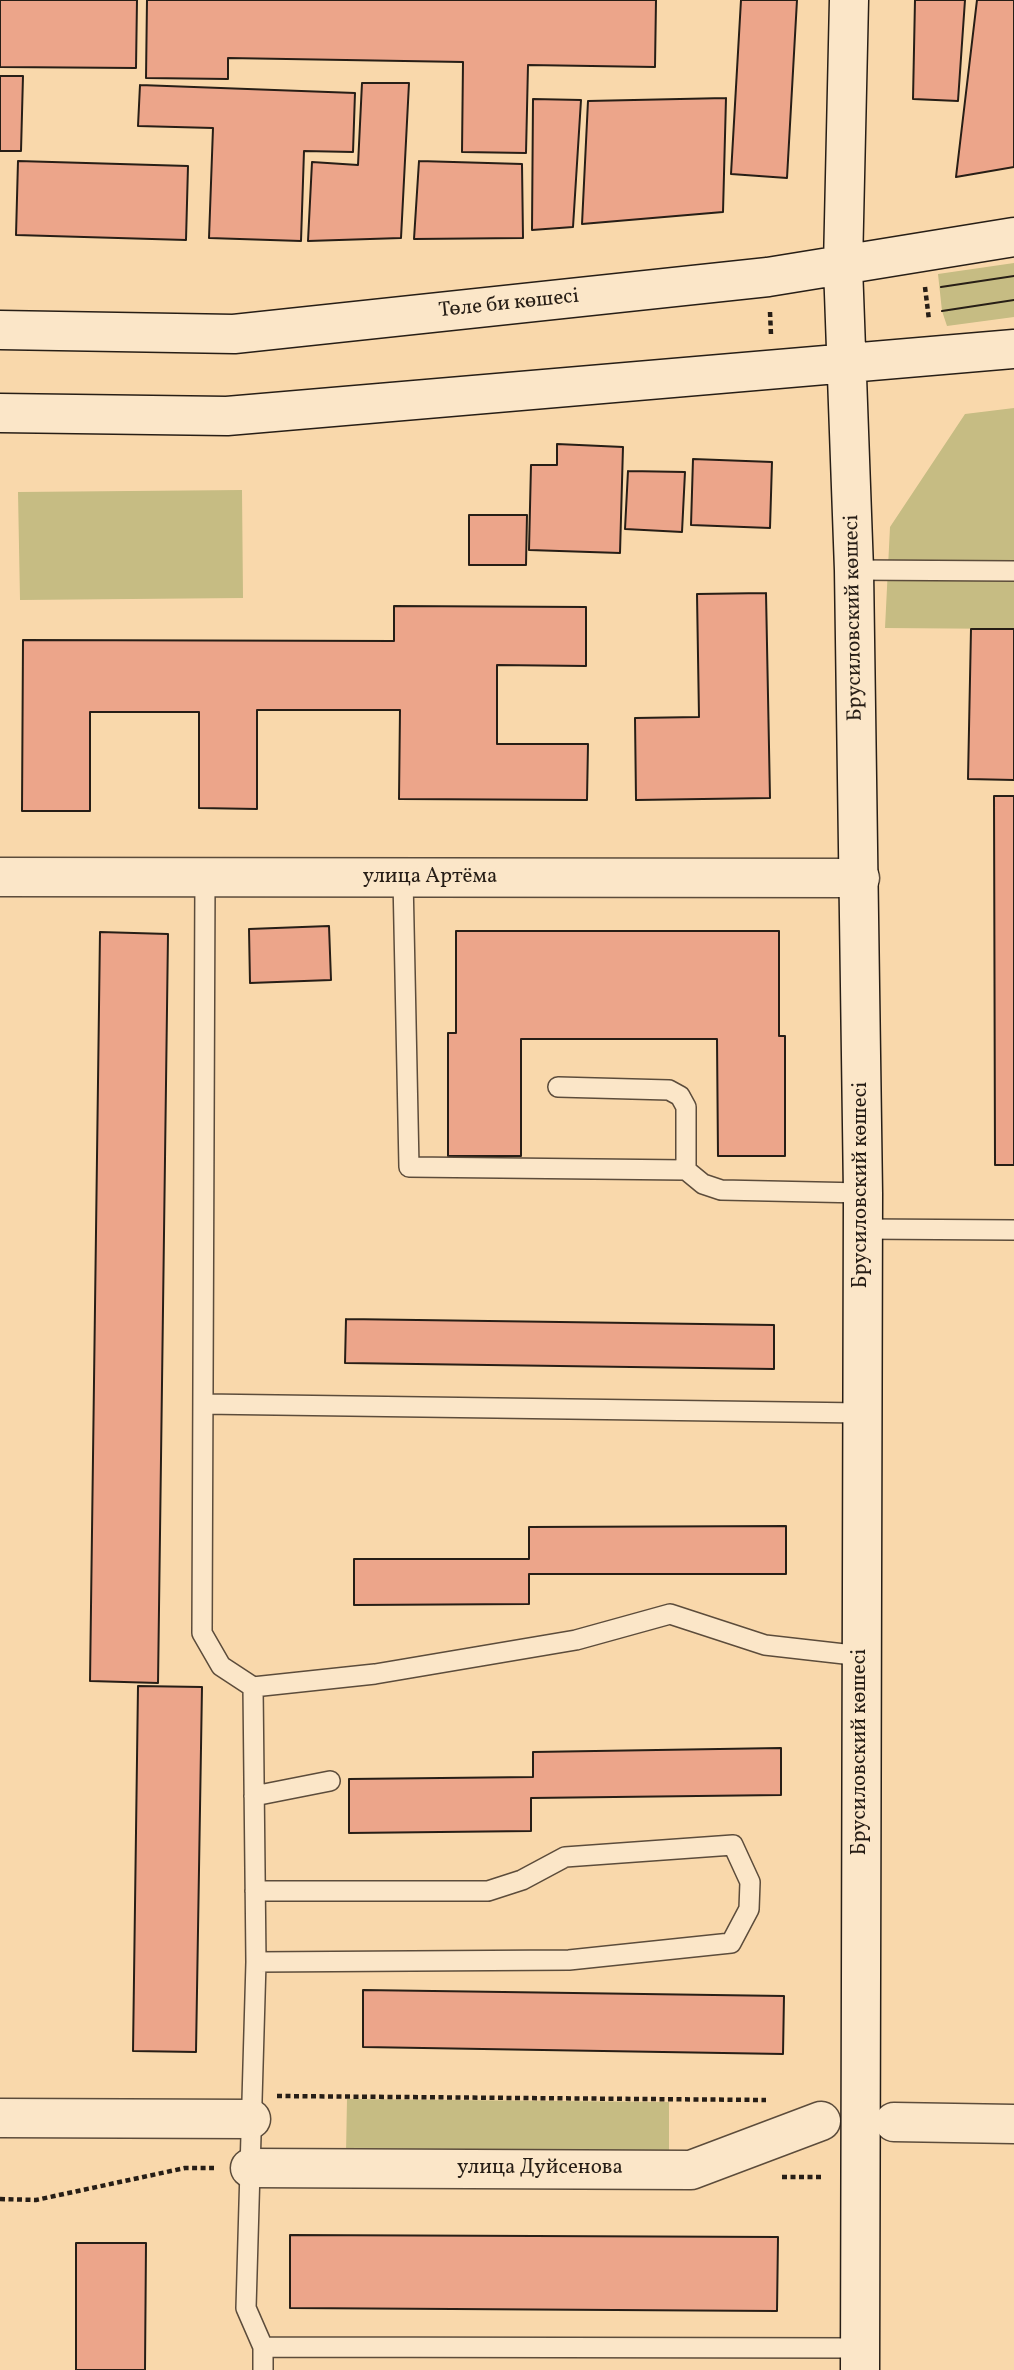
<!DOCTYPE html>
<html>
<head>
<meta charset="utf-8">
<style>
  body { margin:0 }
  canvas { display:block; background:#f9d8ab }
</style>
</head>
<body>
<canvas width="1014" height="2370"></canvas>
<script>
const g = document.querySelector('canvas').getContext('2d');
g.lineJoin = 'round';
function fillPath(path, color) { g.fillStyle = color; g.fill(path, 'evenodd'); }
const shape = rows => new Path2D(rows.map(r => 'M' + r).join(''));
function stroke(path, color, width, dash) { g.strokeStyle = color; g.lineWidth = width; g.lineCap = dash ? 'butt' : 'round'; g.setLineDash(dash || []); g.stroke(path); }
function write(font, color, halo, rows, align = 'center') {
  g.font = font + ' Vollkorn,serif'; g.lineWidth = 7; g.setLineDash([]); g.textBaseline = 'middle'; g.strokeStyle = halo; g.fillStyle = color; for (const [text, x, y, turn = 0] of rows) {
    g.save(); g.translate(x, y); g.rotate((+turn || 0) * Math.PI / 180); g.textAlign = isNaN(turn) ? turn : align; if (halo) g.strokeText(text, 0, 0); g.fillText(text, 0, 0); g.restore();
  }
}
const green = shape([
  [1014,263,1014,317,947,326,942,311,938,274],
  [1014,408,1014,629,885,628,890,527,965,414],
  [242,490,243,598,20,600,18,492],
  [347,2099,669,2102,669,2156,346,2153]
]);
const building = shape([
  [0,0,137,0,136,68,0,67,0,0],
  [147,0,656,0,655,67,528,65,526,153,462,152,463,62,228,58,228,79,146,78,147,0],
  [741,0,797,0,787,178,731,174,741,0],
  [915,0,965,0,958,101,913,99,915,0],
  [977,0,1014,0,1014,167,956,177,977,0],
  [0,76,23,76,21,151,0,151,0,76],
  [362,83,409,83,401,238,308,241,312,162,358,165,362,83],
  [140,85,355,93,353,152,304,151,301,241,209,238,213,128,138,126,140,85],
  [726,98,723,212,582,224,588,101,726,98],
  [533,99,581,100,573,227,532,230,533,99],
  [18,161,188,166,186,240,16,235,18,161],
  [419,161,522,164,523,238,414,239,419,161],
  [557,444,623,447,620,553,529,550,531,465,557,465,557,444],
  [693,459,772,462,770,528,691,525,693,459],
  [628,471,685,472,682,532,625,529,628,471],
  [469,515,527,515,526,565,469,565,469,515],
  [766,593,770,798,636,800,635,718,699,717,697,594,766,593],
  [394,606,586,607,586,666,497,665,497,744,588,744,587,800,399,799,400,710,257,710,257,809,199,808,199,712,90,712,90,811,22,811,23,640,394,641,394,606],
  [971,629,1014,629,1014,780,968,779,971,629],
  [994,796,1014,796,1014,1165,995,1165,994,796],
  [329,926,331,980,250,983,249,929,329,926],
  [456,931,779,931,779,1036,785,1036,785,1156,718,1156,717,1039,521,1039,521,1156,448,1156,448,1033,456,1033,456,931],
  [100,932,168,934,158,1683,90,1681,100,932],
  [346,1319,774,1325,774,1369,345,1363,346,1319],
  [786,1526,786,1574,529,1574,529,1604,354,1605,354,1559,529,1559,529,1527,786,1526],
  [138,1686,202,1687,196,2052,133,2051,138,1686],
  [781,1748,781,1795,531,1798,531,1831,349,1833,349,1779,533,1777,533,1752,781,1748],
  [363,1990,784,1996,783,2054,363,2047,363,1990],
  [290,2235,778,2237,777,2311,290,2308,290,2235],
  [76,2243,146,2243,145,2370,76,2370,76,2243]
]);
const path = shape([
  [925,287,929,320],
  [770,312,771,335],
  [277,2096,766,2100],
  [782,2177,821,2177],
  [0,2199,36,2200,185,2168,214,2168]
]);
const lane = shape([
  [854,570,1014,571],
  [205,877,202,1633,221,1666,253,1687,375,1674,576,1640,670,1614,765,1645,862,1656],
  [403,878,409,1167,686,1170,703,1184,721,1190,863,1193],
  [558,1087,669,1090,680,1096,686,1107,686,1170],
  [863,1229,1014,1230],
  [203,1404,862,1413],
  [253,1687,256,1962,246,2308,263,2347,263,2370],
  [254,1796,330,1781],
  [255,1891,488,1891,522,1880,565,1857,733,1845,750,1882,749,1909,731,1943,569,1960,256,1962],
  [263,2347,860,2348]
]);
const street = shape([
  [0,877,860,878],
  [0,2118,251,2119],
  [894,2122,1014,2124],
  [250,2168,691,2170,821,2121]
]);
const secondary = shape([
  [849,0,843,266,854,570,863,1193,860,2370],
  [0,330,234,334,768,277,1014,237],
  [0,413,227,416,1014,349]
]);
const tram = shape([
  [941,287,1014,276],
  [942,311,1014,300]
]);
const streetNames = [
  ["Төле би көшесі",509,305,-6],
  ["Брусиловский көшесі",855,618,-91],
  ["улица Артёма",430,878],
  ["Брусиловский көшесі",862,1185,-90],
  ["Брусиловский көшесі",861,1752,-90],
  ["улица Дуйсенова",540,2169]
];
fillPath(green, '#c6bc83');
fillPath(building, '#eca58a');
stroke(building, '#271e16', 2);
stroke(lane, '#5c4c3b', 22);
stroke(street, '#5c4c3b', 41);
stroke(secondary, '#271e16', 41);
stroke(path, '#271e16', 4.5, [5, 3.5]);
stroke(lane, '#fbe6c8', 19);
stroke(street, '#fbe6c8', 38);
stroke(secondary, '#fbe6c8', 38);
stroke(tram, '#271e16', 2);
write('21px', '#271e16', '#fbe6c8', streetNames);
</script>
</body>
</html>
